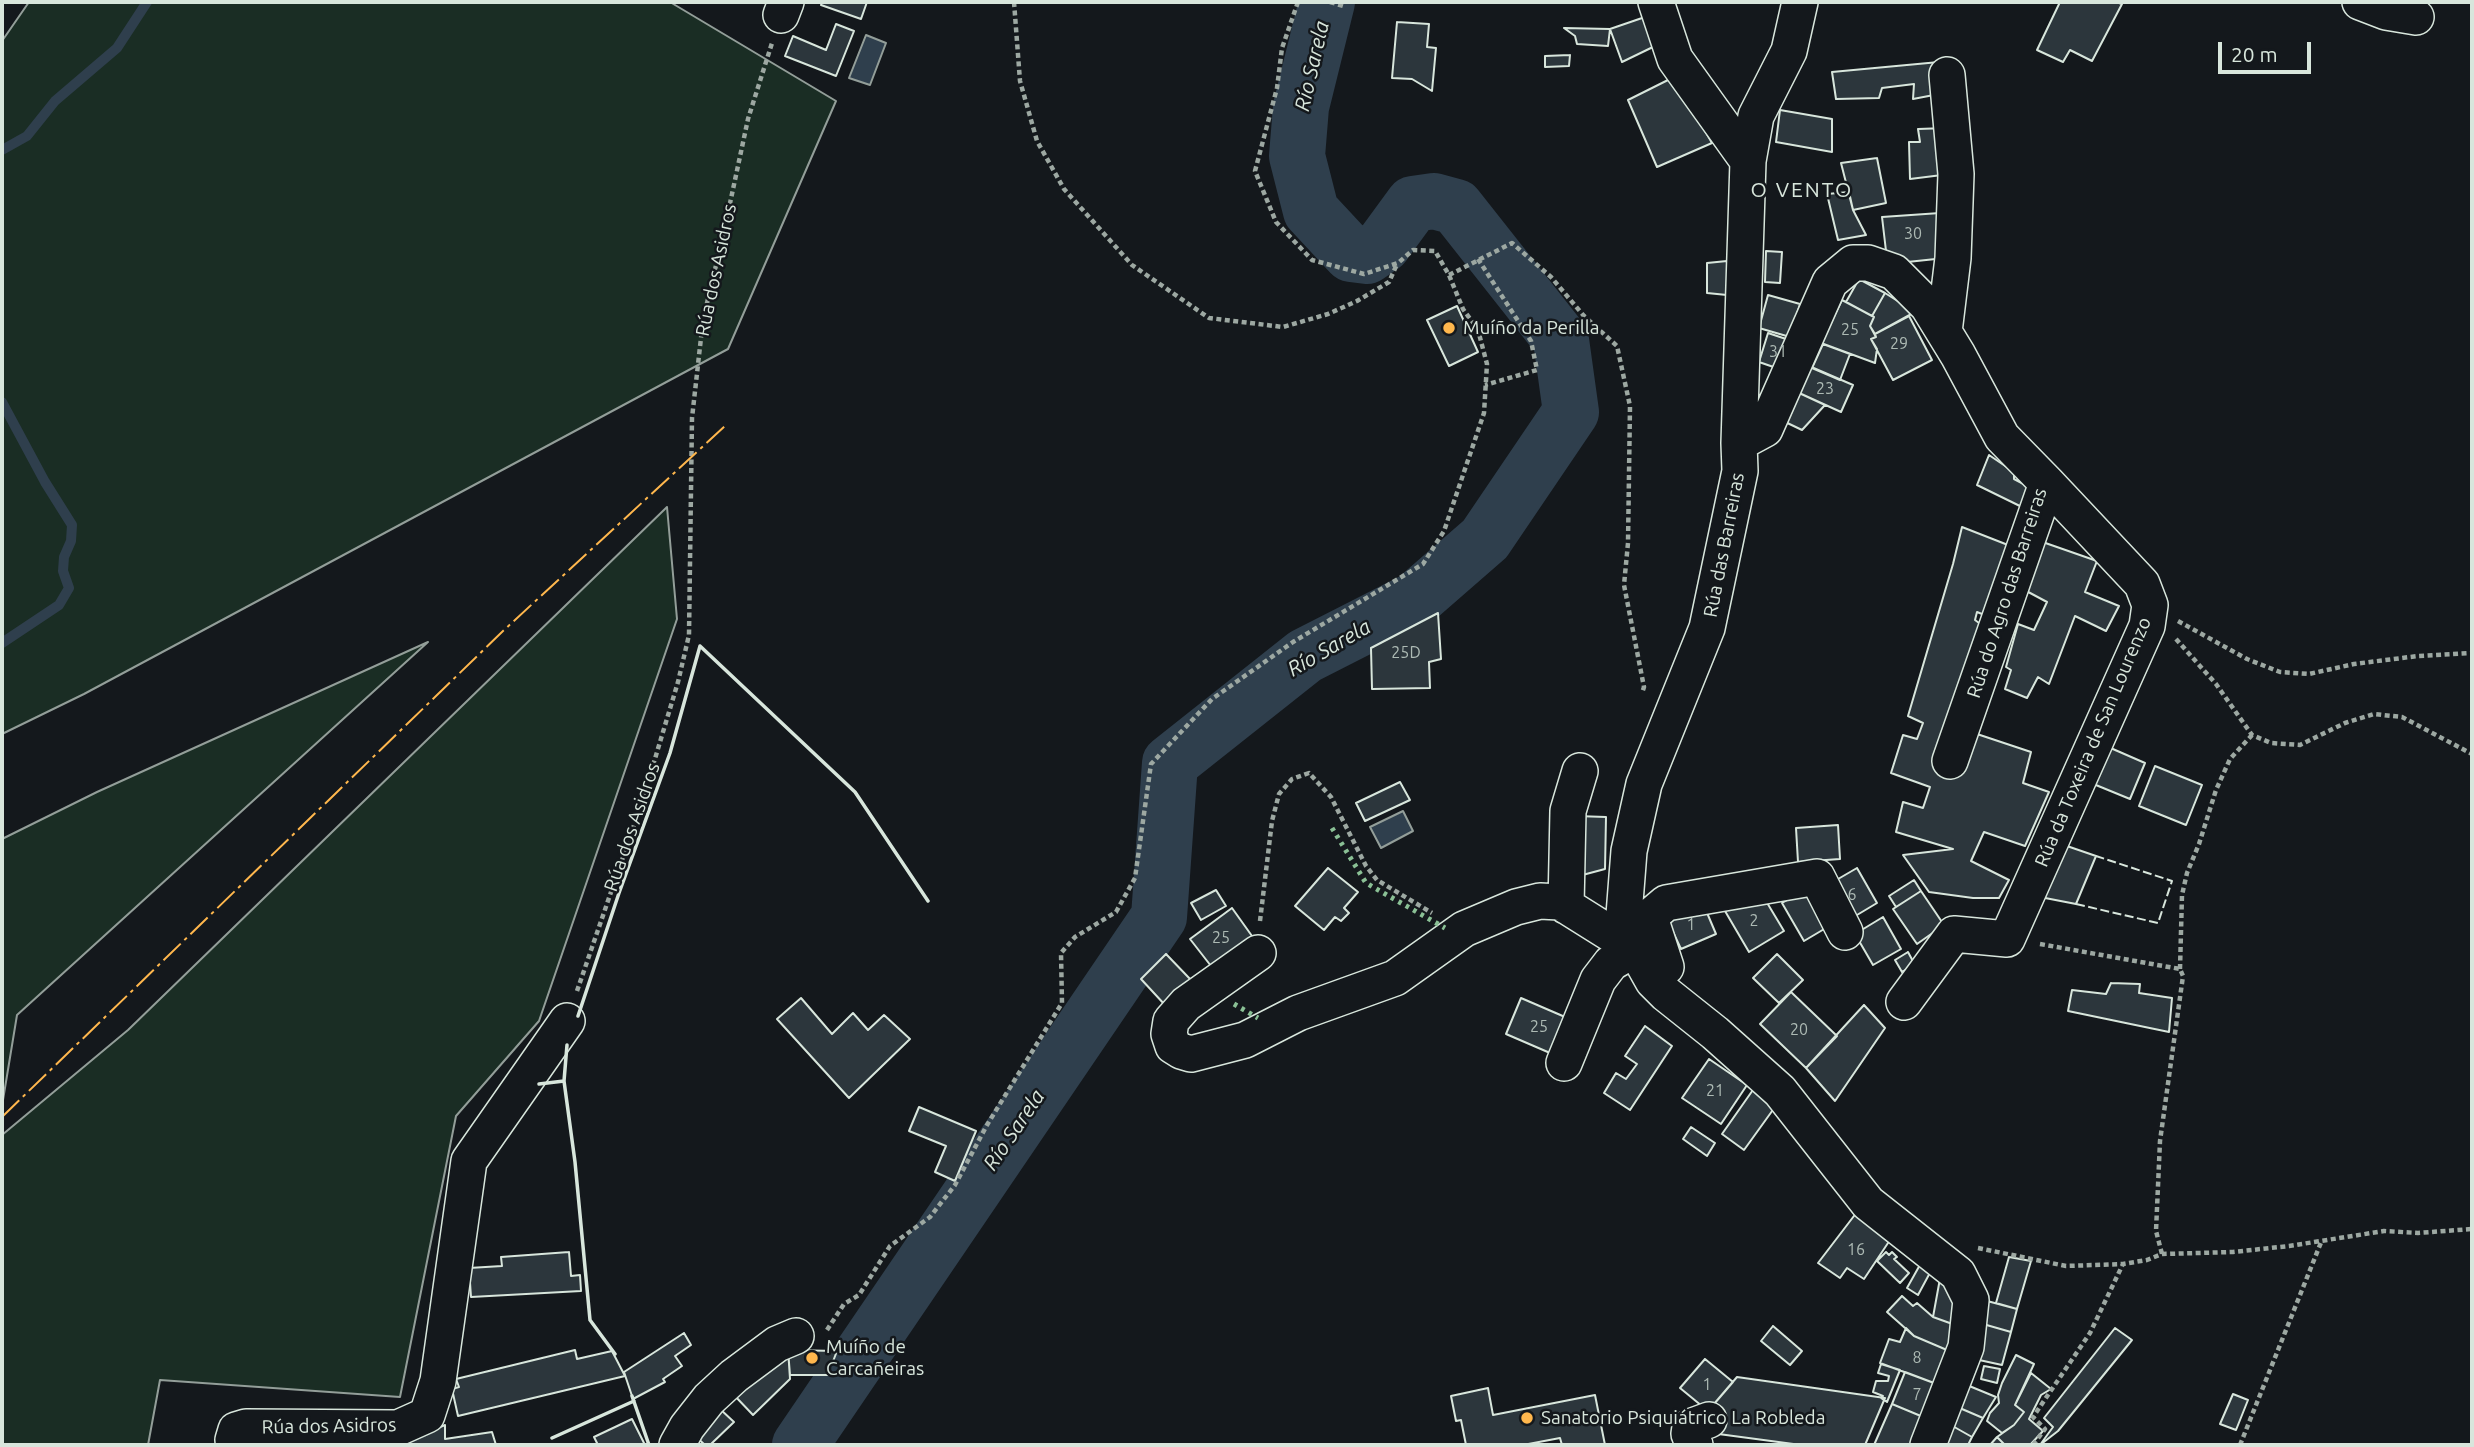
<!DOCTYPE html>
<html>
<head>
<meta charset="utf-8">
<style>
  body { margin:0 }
  #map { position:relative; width:2474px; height:1447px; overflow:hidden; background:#14181c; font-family:Ubuntu,sans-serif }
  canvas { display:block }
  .frame { position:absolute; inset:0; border:4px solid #d8e6dc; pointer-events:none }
  .scale { position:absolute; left:2218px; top:42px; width:93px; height:32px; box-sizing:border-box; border:4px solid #d8e6dc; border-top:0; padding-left:9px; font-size:21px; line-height:24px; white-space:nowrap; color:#d8e6dc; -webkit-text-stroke:5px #14181c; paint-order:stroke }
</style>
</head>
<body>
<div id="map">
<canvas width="2474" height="1447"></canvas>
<div class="frame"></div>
<div class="scale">20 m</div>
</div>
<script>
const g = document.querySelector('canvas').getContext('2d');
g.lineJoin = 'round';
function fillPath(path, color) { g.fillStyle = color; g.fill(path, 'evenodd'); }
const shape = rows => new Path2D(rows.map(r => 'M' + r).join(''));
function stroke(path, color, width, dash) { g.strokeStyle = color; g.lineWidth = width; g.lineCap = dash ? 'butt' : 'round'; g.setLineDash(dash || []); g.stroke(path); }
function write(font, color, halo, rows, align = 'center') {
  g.font = font + ' Ubuntu,sans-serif'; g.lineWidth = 5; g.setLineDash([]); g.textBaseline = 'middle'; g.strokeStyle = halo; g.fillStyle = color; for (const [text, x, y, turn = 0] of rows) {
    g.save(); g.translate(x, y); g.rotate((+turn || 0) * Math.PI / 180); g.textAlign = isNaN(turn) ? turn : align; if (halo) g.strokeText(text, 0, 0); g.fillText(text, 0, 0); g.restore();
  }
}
const green = shape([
  [29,2,670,2,836,101,728,349,84,694,2,734,2,41,29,2],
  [667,507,677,619,539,1021,456,1116,400,1397,160,1380,148,1445,2,1445,2,1135,128,1030,667,507],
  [428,642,17,1015,2,1106,2,839,97,792,428,642]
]);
const water = shape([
  [866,35,886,43,870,85,849,78,866,35],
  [1403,811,1413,831,1381,848,1370,827,1403,811]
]);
const stream = shape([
  [2,150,27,136,55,101,117,48,147,2],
  [2,402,45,482,72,525,71,541,64,557,63,571,69,588,59,605,2,643]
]);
const river = shape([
  [800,1445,1159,917,1170,763,1305,656,1415,600,1485,539,1571,412,1561,340,1456,207,1434,201,1413,204,1383,245,1367,256,1351,254,1311,211,1297,156,1301,107,1327,2]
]);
const building = shape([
  [822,2,867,2,861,19,821,5,822,2],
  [2060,2,2116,2,2122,4,2092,61,2070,50,2063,62,2037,50,2060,2],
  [1645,17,1655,46,1622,62,1610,29,1645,17],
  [1397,22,1429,24,1427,47,1436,48,1432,91,1412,79,1392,78,1397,22],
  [836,24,854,31,836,76,785,56,793,36,826,50,836,24],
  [1564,28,1610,29,1608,46,1577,44,1575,36,1564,28],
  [1570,55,1569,66,1545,67,1545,56,1570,55],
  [1939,62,1939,94,1913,99,1914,84,1882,88,1879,98,1836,99,1832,72,1939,62],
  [1674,77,1712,143,1657,167,1628,100,1674,77],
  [1780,110,1832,119,1832,152,1776,142,1780,110],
  [1946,128,1950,174,1910,179,1909,142,1920,142,1918,129,1946,128],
  [1877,158,1886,203,1853,210,1841,163,1877,158],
  [1849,192,1853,210,1866,235,1838,240,1827,194,1849,192],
  [1940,213,1945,258,1898,263,1886,251,1882,217,1940,213],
  [1766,251,1782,252,1780,283,1765,282,1766,251],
  [1727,261,1727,295,1707,293,1707,263,1727,261],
  [1859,279,1885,293,1872,316,1846,302,1859,279],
  [1885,293,1915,312,1875,334,1870,326,1874,317,1872,316,1885,293],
  [1768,295,1800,304,1790,337,1759,328,1768,295],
  [1842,300,1874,317,1870,326,1876,337,1871,339,1877,349,1875,363,1821,343,1842,300],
  [1457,306,1478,352,1449,366,1427,320,1457,306],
  [1909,316,1932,360,1893,380,1871,339,1876,337,1875,334,1909,316],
  [1768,333,1798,343,1788,372,1759,362,1768,333],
  [1823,344,1850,354,1840,380,1812,368,1823,344],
  [1809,366,1853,385,1841,412,1797,392,1809,366],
  [1797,392,1825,405,1802,430,1779,419,1797,392],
  [1989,455,2014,472,2014,479,2033,489,2026,509,1977,485,1989,455],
  [1962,527,2008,545,1987,616,1977,612,1975,620,1987,629,1971,732,2031,752,2023,783,2049,792,2025,846,1984,832,1971,861,2009,880,1999,898,1973,898,1929,892,1903,855,1953,849,1896,832,1903,802,1923,808,1930,787,1891,773,1903,735,1917,739,1923,723,1908,716,1953,564,1962,527],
  [2034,539,2097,561,2085,592,2119,606,2106,631,2075,616,2049,684,2038,677,2027,698,2005,689,2011,670,2006,667,2018,624,2034,630,2047,602,2017,586,2034,539],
  [1438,613,1441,659,1429,662,1430,688,1372,689,1371,648,1438,613],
  [2106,746,2145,763,2130,799,2091,783,2106,746],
  [2155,766,2202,785,2186,825,2139,806,2155,766],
  [1400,782,1410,800,1365,821,1356,803,1400,782],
  [1576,816,1606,817,1605,869,1575,877,1576,816],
  [1838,825,1840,859,1798,862,1796,828,1838,825],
  [2064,845,2096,856,2076,904,2040,897,2064,845],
  [1328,868,1358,892,1344,908,1349,913,1341,921,1335,917,1324,930,1295,906,1328,868],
  [1857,868,1877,903,1847,921,1826,886,1857,868],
  [1914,880,1921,891,1896,907,1889,896,1914,880],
  [1814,884,1836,922,1804,941,1782,903,1814,884],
  [1216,890,1226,906,1201,920,1191,903,1216,890],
  [1760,891,1784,931,1749,952,1725,911,1760,891],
  [1921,891,1944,925,1917,944,1893,909,1921,891],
  [1702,901,1716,934,1681,949,1666,917,1702,901],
  [1232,908,1252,936,1211,966,1190,939,1232,908],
  [1883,917,1901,949,1873,965,1855,934,1883,917],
  [1908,952,1915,965,1902,972,1895,960,1908,952],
  [1166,954,1191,980,1165,1005,1141,979,1166,954],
  [1777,954,1803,980,1779,1003,1753,978,1777,954],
  [2111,983,2140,984,2139,993,2172,998,2169,1032,2068,1011,2072,990,2106,994,2111,983],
  [1791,992,1837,1036,1806,1068,1760,1024,1791,992],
  [801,998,832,1034,853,1013,868,1030,884,1015,910,1039,849,1098,777,1019,801,998],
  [1521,998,1572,1020,1557,1056,1506,1034,1521,998],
  [1864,1005,1885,1028,1835,1101,1806,1068,1864,1005],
  [1645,1026,1672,1046,1630,1110,1604,1093,1616,1073,1626,1079,1637,1064,1625,1056,1645,1026],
  [1709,1059,1747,1085,1721,1124,1682,1098,1709,1059],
  [1755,1087,1775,1107,1744,1150,1722,1134,1755,1087],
  [919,1107,976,1131,955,1181,935,1172,946,1146,909,1131,919,1107],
  [1691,1127,1715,1143,1707,1156,1683,1139,1691,1127],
  [1857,1212,1892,1237,1864,1279,1847,1268,1840,1278,1818,1263,1857,1212],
  [569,1252,571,1276,580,1275,581,1291,471,1297,469,1268,502,1266,501,1257,569,1252],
  [1886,1252,1889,1255,1892,1252,1897,1257,1894,1259,1909,1273,1900,1283,1877,1261,1886,1252],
  [2009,1257,2031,1261,2017,1309,1996,1303,2009,1257],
  [1921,1263,1932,1269,1918,1295,1907,1288,1921,1263],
  [1941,1273,1962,1298,1958,1326,1933,1317,1941,1273],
  [1902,1296,1913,1306,1917,1303,1933,1317,1958,1326,1954,1353,1914,1336,1887,1312,1902,1296],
  [1976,1298,2017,1309,2011,1332,1976,1322,1976,1298],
  [1976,1322,2011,1332,2002,1365,1970,1358,1976,1322],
  [1773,1326,1802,1351,1790,1365,1761,1341,1773,1326],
  [1906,1328,1914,1336,1954,1353,1942,1386,1880,1363,1889,1339,1900,1342,1906,1328],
  [2115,1328,2132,1340,2058,1431,2040,1445,2053,1427,2044,1418,2115,1328],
  [684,1333,691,1345,675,1356,682,1366,663,1379,665,1382,633,1399,624,1372,684,1333],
  [788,1349,790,1379,753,1415,734,1395,788,1349],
  [575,1350,577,1359,612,1351,625,1376,458,1416,452,1389,459,1387,456,1379,575,1350],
  [788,1350,837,1351,832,1364,829,1364,829,1375,790,1375,788,1350],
  [2016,1355,2034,1364,2015,1405,2024,1412,2014,1425,2002,1433,1987,1421,1990,1413,1999,1403,1998,1395,2002,1383,2016,1355],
  [1705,1359,1733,1382,1708,1411,1680,1388,1705,1359],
  [1881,1364,1900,1370,1887,1402,1881,1398,1883,1396,1873,1392,1876,1381,1888,1381,1889,1376,1878,1373,1881,1364],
  [1984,1366,2000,1369,1997,1383,1981,1379,1984,1366],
  [1905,1372,1942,1386,1928,1419,1892,1404,1905,1372],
  [2031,1373,2051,1389,2041,1395,2029,1419,2043,1431,2030,1445,2005,1445,1997,1437,2014,1425,2024,1412,2015,1405,2031,1373],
  [1737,1377,1885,1398,1865,1445,1801,1445,1711,1433,1708,1411,1737,1377],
  [1962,1383,1996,1397,1983,1418,1955,1406,1962,1383],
  [1488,1388,1493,1415,1595,1395,1605,1445,1562,1445,1560,1438,1523,1445,1466,1445,1461,1420,1456,1421,1451,1396,1488,1388],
  [2233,1394,2248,1400,2236,1430,2220,1424,2233,1394],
  [1892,1404,1928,1419,1916,1445,1874,1445,1892,1404],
  [1955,1406,1983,1418,1972,1437,1949,1424,1955,1406],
  [720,1409,734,1422,710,1445,705,1445,694,1435,720,1409],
  [632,1419,645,1445,598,1445,594,1437,632,1419],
  [1949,1424,1972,1437,1968,1445,1942,1445,1949,1424],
  [445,1425,445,1439,492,1432,496,1445,397,1445,445,1425],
  [1997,1437,2005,1445,1990,1445,1997,1437]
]);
const path = shape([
  [1014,2,1020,81,1037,141,1064,189,1132,265,1209,318,1283,327,1328,314,1357,301,1389,282,1397,264],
  [1330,2,1343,6],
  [1478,259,1531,341,1537,370,1485,385],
  [1449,275,1512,243,1551,277,1584,316,1617,346,1630,406,1628,543,1624,585,1644,687,1642,693],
  [2178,621,2247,659,2280,672,2309,674,2354,664,2418,656,2472,653],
  [2176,639,2216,684,2252,735,2271,743,2300,745,2345,723,2374,714,2402,717,2472,754],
  [1260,921,1272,821,1279,794,1292,779,1309,773,1331,797,1366,866,1377,880,1432,913],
  [2040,944,2180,969,2183,976,2160,1141,2156,1231,2162,1254],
  [2180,969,2182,895,2187,873,2199,844,2216,790,2230,759,2252,735],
  [577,991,642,802,678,682,689,635,692,418,703,320,723,236,748,119,772,43],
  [1978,1248,2066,1266,2123,1264,2147,1260,2162,1254,2233,1252,2289,1246,2384,1231,2418,1233,2472,1229],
  [827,1330,844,1304,859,1295,890,1246,930,1217,955,1185,987,1125,1062,1003,1061,953,1075,937,1116,912,1135,878,1151,764,1212,699,1293,642,1423,564,1444,531,1484,413,1487,364,1478,330,1463,309,1449,275,1435,251,1413,250,1398,263,1364,274,1312,260,1276,222,1255,171,1277,88,1282,48,1298,2],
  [2033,1445,2045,1429,2033,1417,2090,1333,2123,1264],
  [2240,1445,2322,1240]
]);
const minor = shape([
  [1656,2,1675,59,1748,161],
  [1800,2,1789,51,1756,116,1748,161,1739,443,1740,471,1707,628,1644,784,1629,851,1624,915,1635,949,1653,981,1666,994,1715,1033,1780,1091,1868,1203,1958,1274,1971,1300,1966,1347,1928,1445],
  [2360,2,2386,12,2416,17],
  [781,15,786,2],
  [1944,332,1953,258,1956,174,1947,75],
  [1739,443,1765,429,1830,282,1853,263,1868,263,1894,272,1928,306,1958,355,2002,437,2047,483,1950,761],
  [1566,906,1568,811,1580,771],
  [1258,953,1186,1004,1171,1021,1169,1034,1173,1046,1181,1051,1191,1054,1245,1040,1298,1013,1395,978,1464,929,1516,907,1540,901,1560,902,1635,949,1611,963,1598,980,1564,1063],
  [1666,967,1652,924,1653,914,1666,903,1817,877,1845,932],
  [1904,1002,1954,934,2007,939,2147,626,2150,605,2142,584,2047,483],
  [235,1445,233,1440,236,1430,246,1427,398,1428,427,1415,438,1381,469,1161,567,1021],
  [677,1445,687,1427,709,1399,734,1376,777,1344,796,1336],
  [1695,1445,1689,1434,1690,1427,1709,1420]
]);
const hedge = shape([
  [1332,828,1366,883,1445,928],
  [1234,1004,1258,1018]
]);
const fence = shape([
  [2076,904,2158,923,2172,881,2096,856]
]);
const wall = shape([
  [578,1016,619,893,670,753,700,646,855,792,928,901],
  [567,1045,564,1081,575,1162,590,1320,615,1354],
  [539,1084,564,1081],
  [632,1396,649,1445],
  [552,1438,634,1401]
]);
const power = shape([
  [2,1117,503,631,725,426]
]);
const markers = [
  [1449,328,7,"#ffb74d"],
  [812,1358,7,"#ffb74d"],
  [1527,1418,7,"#ffb74d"]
];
const numberNames = [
  ["30",1913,234],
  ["25",1850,330],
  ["29",1899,344],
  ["31",1778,352],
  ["23",1825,389],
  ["25D",1406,653],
  ["6",1852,895],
  ["2",1754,921],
  ["1",1691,925],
  ["25",1221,938],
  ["25",1539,1027],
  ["20",1799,1030],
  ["21",1715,1091],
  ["16",1856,1250],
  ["8",1917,1358],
  ["1",1707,1385],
  ["7",1917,1395]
];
const streetNames = [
  ["Rúa dos Asidros",716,270,-78],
  ["Rúa das Barreiras",1724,545,-79],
  ["Rúa do Agro das Barreiras",2007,593,-72],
  ["Rúa da Toxeira de San Lourenzo",2093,742,-67],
  ["Rúa dos Asidros",632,827,-71],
  ["Rúa dos Asidros",329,1426,-1]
];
const poiNames = [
  ["Muíño da Perilla",1463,328],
  ["Muíño de",826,1347],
  ["Carcañeiras",826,1369],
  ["Sanatorio Psiquiátrico La Robleda",1541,1418]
];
const waterNames = [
  ["Río Sarela",1312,66,-77],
  ["Río Sarela",1329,648,-30],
  ["Río Sarela",1014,1130,-56]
];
const neighbourhoodNames = [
  ["O VENTO",1802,190]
];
fillPath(green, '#1a2d24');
stroke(green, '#939e99', 2);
fillPath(water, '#2f3f4d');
stroke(water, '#939e99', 2);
stroke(stream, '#2f3f4d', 10);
stroke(river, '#2f3f4d', 56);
fillPath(building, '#2c363c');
stroke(building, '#d8e6dc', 2);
stroke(minor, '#d8e6dc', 38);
stroke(path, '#9da8a2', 4.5, [5, 3.5]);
stroke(minor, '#14181c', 35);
stroke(hedge, '#8ac095', 5, [3.5, 5]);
stroke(fence, '#d8e6dc', 2, [9, 3.5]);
stroke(wall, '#d8e6dc', 3.5);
stroke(power, '#ffb74d', 2, [24, 5, 3.5, 5]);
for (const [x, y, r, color] of markers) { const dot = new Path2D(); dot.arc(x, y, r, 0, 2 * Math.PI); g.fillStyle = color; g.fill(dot); stroke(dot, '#14181c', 2.5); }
write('16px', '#adbab4', null, numberNames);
write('19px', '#d8e6dc', '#14181c', streetNames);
write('19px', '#d8e6dc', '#14181c', poiNames, 'left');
write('italic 21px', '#d8e6dc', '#14181c', waterNames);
g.letterSpacing = '2px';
write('21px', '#d8e6dc', '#14181c', neighbourhoodNames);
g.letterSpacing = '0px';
</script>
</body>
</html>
